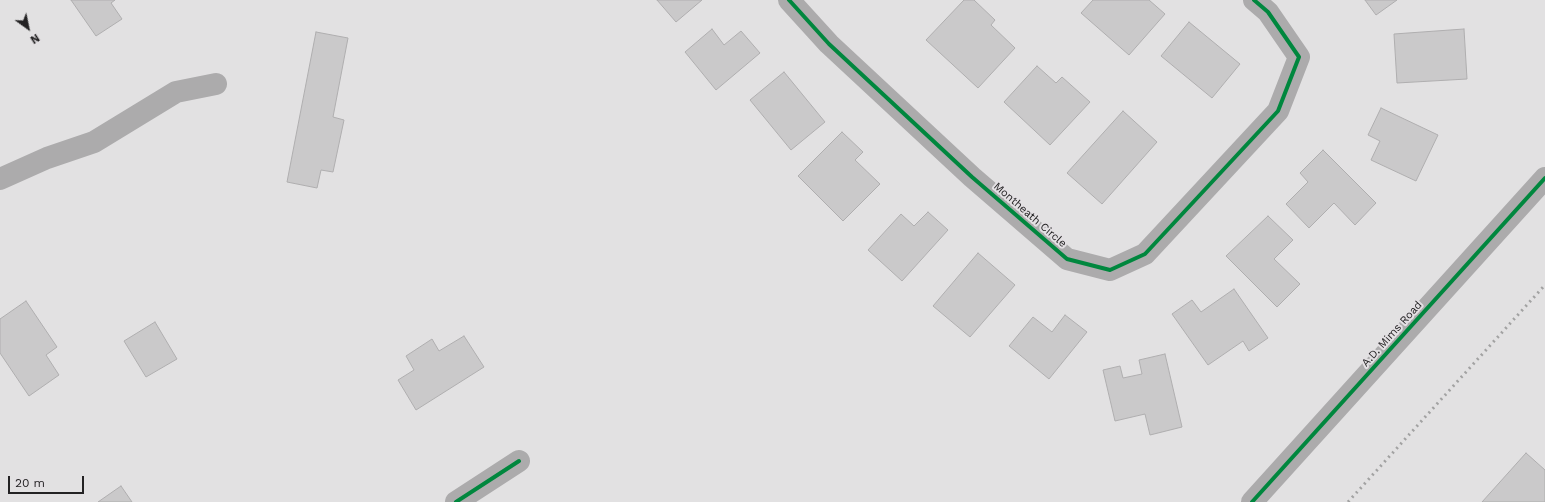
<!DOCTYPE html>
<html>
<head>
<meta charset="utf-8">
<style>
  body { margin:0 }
  #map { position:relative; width:1545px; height:502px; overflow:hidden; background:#e2e1e2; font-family:"Work Sans",sans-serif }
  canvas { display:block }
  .north { position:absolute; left:8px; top:8px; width:40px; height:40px; -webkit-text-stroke:3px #e3e0e3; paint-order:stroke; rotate:147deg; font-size:11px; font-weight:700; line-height:16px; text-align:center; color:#232223 }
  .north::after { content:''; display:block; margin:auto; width:14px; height:18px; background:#232223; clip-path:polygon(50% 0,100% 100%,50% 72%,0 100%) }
  .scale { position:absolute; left:8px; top:476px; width:76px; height:18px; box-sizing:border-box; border:2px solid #232223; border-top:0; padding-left:5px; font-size:12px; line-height:14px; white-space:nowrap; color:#232223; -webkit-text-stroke:3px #e3e0e3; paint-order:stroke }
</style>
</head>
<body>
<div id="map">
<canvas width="1545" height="502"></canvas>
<div class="north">N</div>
<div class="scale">20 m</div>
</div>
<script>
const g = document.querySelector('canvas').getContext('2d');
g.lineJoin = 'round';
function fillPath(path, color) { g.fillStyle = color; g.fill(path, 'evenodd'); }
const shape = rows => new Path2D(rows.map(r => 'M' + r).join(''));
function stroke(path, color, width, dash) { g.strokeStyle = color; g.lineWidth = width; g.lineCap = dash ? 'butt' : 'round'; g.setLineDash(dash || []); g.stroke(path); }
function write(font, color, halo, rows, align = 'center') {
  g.font = font + ' "Work Sans",sans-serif'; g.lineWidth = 4; g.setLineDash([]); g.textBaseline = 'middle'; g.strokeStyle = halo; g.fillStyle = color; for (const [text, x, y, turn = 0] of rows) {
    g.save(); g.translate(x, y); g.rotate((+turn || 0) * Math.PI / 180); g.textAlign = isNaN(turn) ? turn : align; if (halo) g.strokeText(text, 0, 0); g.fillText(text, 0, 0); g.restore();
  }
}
const building = shape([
  [71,0,115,0,111,3,122,19,96,36,71,0],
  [657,0,702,0,676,22,657,0],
  [964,0,974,0,995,20,991,25,1015,48,978,88,926,40,964,0],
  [1093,0,1149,0,1165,14,1129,55,1081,13,1093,0],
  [1365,0,1397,0,1376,15,1365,0],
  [1189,22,1240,64,1212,98,1161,56,1189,22],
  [712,29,724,45,741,31,760,53,716,90,685,52,712,29],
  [1464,29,1467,79,1397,83,1394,34,1464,29],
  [316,32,348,38,333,117,344,120,333,172,321,170,317,188,287,182,316,32],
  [1037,66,1056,83,1062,77,1090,102,1050,145,1004,102,1037,66],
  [784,72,825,122,791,150,750,100,784,72],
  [1381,108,1438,135,1416,181,1371,160,1380,141,1368,135,1381,108],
  [1123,111,1157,142,1102,204,1067,173,1123,111],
  [842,132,863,152,855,160,880,184,843,221,798,176,842,132],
  [1323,150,1376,203,1355,225,1334,203,1309,228,1286,204,1308,182,1300,173,1323,150],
  [928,212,948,230,902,281,868,250,901,214,914,226,928,212],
  [1268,216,1293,240,1274,259,1300,284,1277,307,1226,256,1268,216],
  [978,253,1015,285,970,337,933,306,978,253],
  [1234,289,1268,338,1249,351,1243,341,1208,365,1172,314,1192,300,1201,312,1234,289],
  [26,301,57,347,46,355,59,375,29,396,0,353,0,319,26,301],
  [1065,315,1087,332,1049,379,1009,346,1033,317,1052,332,1065,315],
  [155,322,177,359,146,377,124,341,155,322],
  [464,336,484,367,416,410,398,380,414,370,406,356,432,339,439,351,464,336],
  [1165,354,1182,427,1150,435,1145,414,1115,421,1103,370,1120,366,1123,378,1142,374,1139,360,1165,354],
  [1526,453,1545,470,1545,502,1482,502,1526,453],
  [121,486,132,502,98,502,121,486]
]);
const minor = shape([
  [789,0,829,44,972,177,1067,259,1110,270,1145,254,1278,111,1299,57,1268,12,1254,0],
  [0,179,47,158,94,142,176,92,216,84],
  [456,502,519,461],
  [1252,502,1545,178]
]);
const rail = shape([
  [1348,502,1545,285]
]);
const cycleway = shape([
  [789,0,829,44,972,177,1067,259,1110,270,1145,254,1278,111,1299,57,1268,12,1254,0],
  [456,502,519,461],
  [1252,502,1545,178]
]);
const streetNames = [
  ["Montheath Circle",1030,215,41],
  ["A.D. Mims Road",1392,334,-48]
];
fillPath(building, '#cac9ca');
stroke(building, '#afaeaf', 1);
stroke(minor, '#acabac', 22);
stroke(rail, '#a2a2a2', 3, [2, 4]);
stroke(cycleway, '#00873e', 4);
write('11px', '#232223', '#e3e0e3', streetNames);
</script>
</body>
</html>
